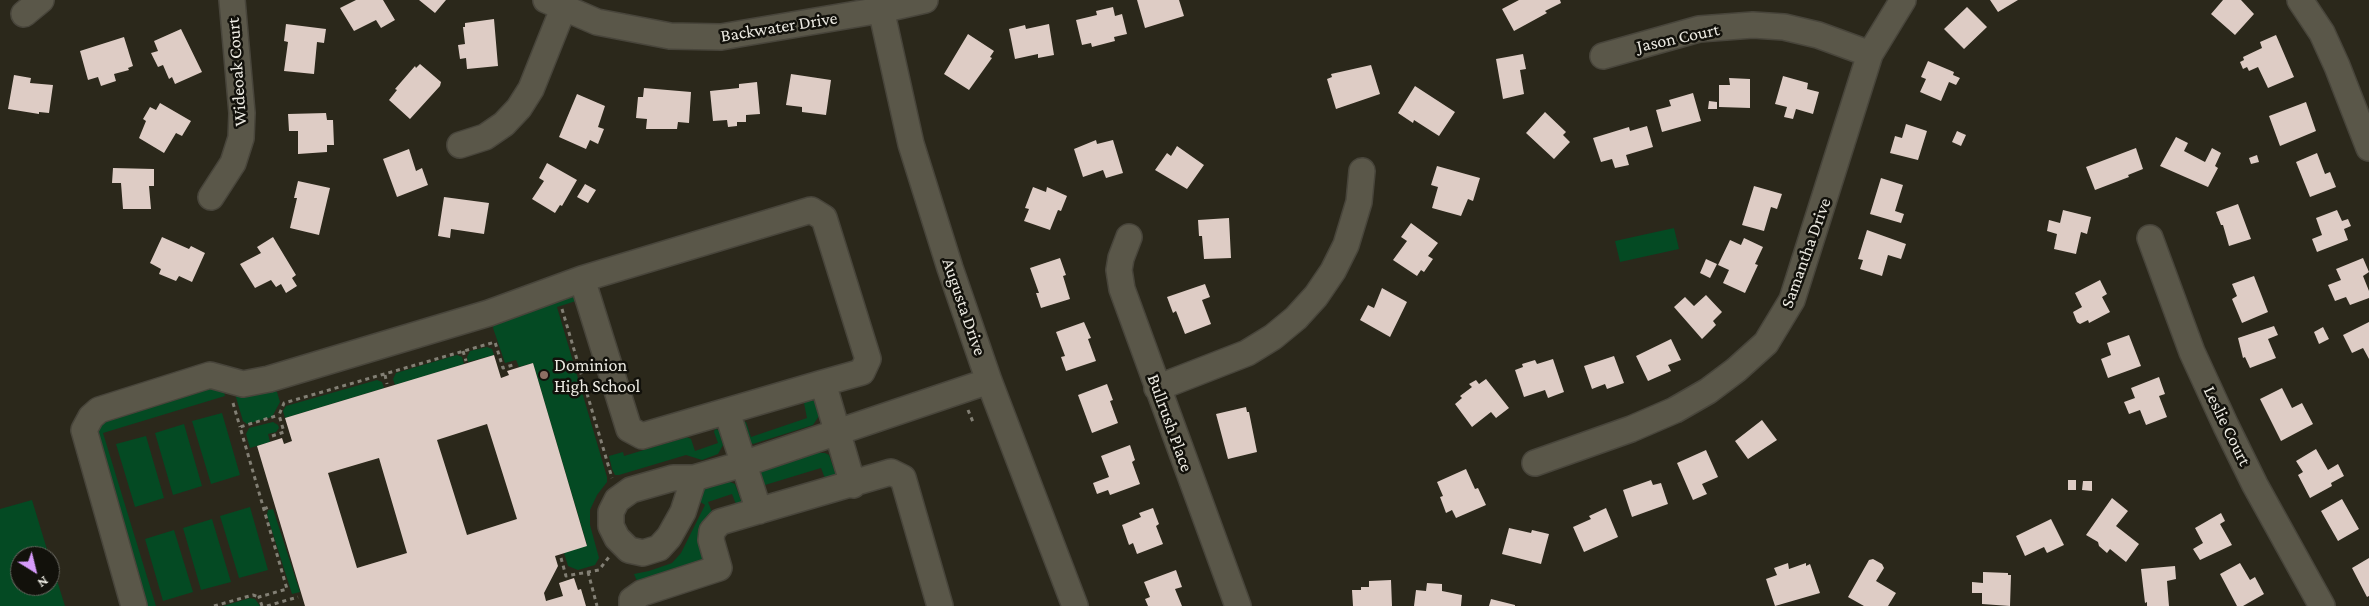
<!DOCTYPE html>
<html>
<head>
<meta charset="utf-8">
<style>
  body { margin:0 }
  #map { position:relative; width:2369px; height:606px; overflow:hidden; background:#2b281b; font-family:"Crimson Pro",serif }
  canvas { display:block }
  .north { position:absolute; left:10px; top:546px; width:50px; height:50px; box-sizing:border-box; background:#12110b; border:1px solid #696861; border-radius:50%; rotate:144deg; font-size:14px; font-weight:700; line-height:20px; text-align:center; color:#eceae2 }
  .north::after { content:''; display:block; margin:auto; width:18px; height:22px; background:#d69bfa; clip-path:polygon(50% 0,100% 100%,50% 72%,0 100%) }
</style>
</head>
<body>
<div id="map">
<canvas width="2369" height="606"></canvas>
<div class="north">N</div>
</div>
<script>
const g = document.querySelector('canvas').getContext('2d');
g.lineJoin = 'round';
function fillPath(path, color) { g.fillStyle = color; g.fill(path, 'evenodd'); }
const shape = rows => new Path2D(rows.map(r => 'M' + r).join(''));
function stroke(path, color, width, dash) { g.strokeStyle = color; g.lineWidth = width; g.lineCap = dash ? 'butt' : 'round'; g.setLineDash(dash || []); g.stroke(path); }
function write(font, color, halo, rows, align = 'center') {
  g.font = font + ' "Crimson Pro",serif'; g.lineWidth = 5; g.setLineDash([]); g.textBaseline = 'middle'; g.strokeStyle = halo; g.fillStyle = color; for (const [text, x, y, turn = 0] of rows) {
    g.save(); g.translate(x, y); g.rotate((+turn || 0) * Math.PI / 180); g.textAlign = isNaN(turn) ? turn : align; if (halo) g.strokeText(text, 0, 0); g.fillText(text, 0, 0); g.restore();
  }
}
const green = shape([
  [1674,228,1679,249,1620,262,1615,241],
  [575,296,576,301,557,307,607,477,607,482,597,495,590,510,590,525,599,558,595,565,578,570,568,566,564,553,587,545,533,363,519,367,516,360,505,363,493,328,494,324,534,308],
  [487,347,492,349,494,355,468,362,467,357,470,351],
  [457,355,462,357,464,364,395,385,393,379,396,373],
  [377,380,382,382,384,388,285,418,283,411,286,406],
  [214,384,223,389,225,396,103,433,156,606,141,606,91,433,104,417],
  [274,390,277,392,280,402,272,417,247,424,243,421,235,394],
  [808,401,814,401,819,416,813,425,753,444,744,440,742,421,746,422,751,437,807,418,804,403],
  [222,413,240,475,211,484,192,421],
  [273,422,278,425,279,428,276,432,268,434,270,442,250,448,246,434,249,428],
  [184,424,202,486,173,495,155,433],
  [715,429,719,430,723,445,718,454,702,460,686,455,619,475,615,475,612,469,609,456,623,452,624,456,687,437,691,439,695,451,718,443,714,432],
  [146,436,164,498,135,507,116,444],
  [815,453,825,453,829,455,837,478,826,481,821,468,765,485,768,499,758,472],
  [725,480,735,484,743,506,737,507,732,494,708,502,714,517,707,561,637,581,634,574,649,571,672,563,681,553,705,505,699,501,697,489],
  [32,500,49,556,20,556,20,586,50,586,50,558,65,606,0,606,0,509],
  [250,507,268,570,239,578,220,516],
  [273,509,300,592,292,594,267,515,268,510],
  [212,519,231,582,201,590,183,528],
  [174,530,193,592,163,601,145,539],
  [250,598,255,599,260,606,223,606]
]);
const building = shape([
  [356,0,383,0,395,20,381,28,376,20,354,31,340,8],
  [419,0,446,0,435,13],
  [1137,0,1179,0,1184,16,1145,28],
  [1519,0,1560,0,1561,3,1545,11,1547,13,1514,31,1502,9],
  [1990,0,2018,0,1998,12],
  [2223,0,2241,0,2254,14,2235,35,2211,14],
  [1113,7,1115,16,1122,14,1127,34,1114,37,1115,41,1092,47,1091,43,1082,45,1076,20,1097,15,1096,11],
  [1967,7,1987,27,1964,49,1944,29],
  [494,19,498,66,467,69,466,58,460,59,458,45,465,44,463,27,465,27,465,23],
  [286,24,326,29,324,43,317,42,314,74,284,71,288,42,284,41],
  [1049,24,1054,55,1038,58,1038,54,1015,59,1009,29,1025,25,1026,29],
  [181,29,202,72,175,84,172,77,169,79,163,65,158,67,151,53,158,51,154,41],
  [968,34,994,51,990,57,992,58,969,90,944,74],
  [2276,35,2294,77,2268,88,2258,67,2249,71,2247,67,2243,69,2240,62,2244,60,2243,57,2262,48,2260,42],
  [124,37,133,66,128,68,129,70,114,74,116,81,101,86,98,77,88,80,80,51],
  [1523,54,1526,69,1520,70,1524,94,1503,99,1496,59],
  [1928,61,1954,72,1953,75,1960,78,1956,85,1949,82,1941,101,1920,92,1926,79,1921,77],
  [420,64,441,82,440,86,410,119,389,100,397,90,395,89,415,66,416,68],
  [1371,65,1380,94,1336,109,1327,79,1332,77,1331,74],
  [791,74,831,80,826,115,802,112,802,107,786,105],
  [14,75,31,78,30,83,53,85,49,113,39,112,39,114,8,109],
  [1783,76,1808,83,1807,89,1819,92,1813,114,1796,109,1793,119,1784,117,1787,107,1775,104],
  [1729,78,1750,79,1750,108,1719,107,1719,85,1730,85],
  [757,82,760,114,746,115,746,122,737,122,737,126,728,127,727,120,713,121,710,91,739,88,739,84],
  [1415,86,1455,112,1439,136,1414,120,1413,123,1398,113],
  [644,88,691,92,689,123,678,122,677,129,646,129,647,119,636,118,638,97,643,97],
  [1693,93,1701,121,1662,132,1656,110,1671,106,1669,100],
  [577,94,605,106,598,127,604,129,598,144,590,140,586,149,559,137],
  [1709,101,1717,102,1717,109,1708,109],
  [2306,102,2316,131,2280,146,2269,116],
  [160,103,191,121,182,136,176,133,164,153,139,138,146,121,143,119,150,107,156,110],
  [1545,112,1566,132,1563,135,1570,142,1554,159,1526,133],
  [326,113,327,120,333,120,334,145,327,145,327,152,298,154,298,131,289,131,288,114],
  [1906,124,1927,131,1918,160,1890,153,1895,136,1902,138],
  [1647,126,1653,147,1626,155,1629,165,1615,168,1612,159,1601,162,1593,138,1629,127,1630,131],
  [1957,131,1966,135,1961,146,1952,142],
  [2176,137,2188,143,2184,151,2205,162,2212,148,2221,153,2215,166,2218,168,2208,187,2160,166],
  [1096,140,1097,144,1113,140,1123,173,1106,178,1103,170,1083,177,1074,149],
  [1177,146,1204,165,1187,189,1155,170,1167,153,1171,156],
  [2136,148,2143,169,2128,175,2129,177,2095,190,2086,167],
  [409,149,416,171,422,168,428,185,397,197,383,159],
  [2317,153,2325,174,2330,172,2336,187,2310,197,2296,162],
  [2257,155,2259,162,2251,164,2249,158],
  [547,163,577,180,562,206,560,205,555,213,532,199,544,181,539,178],
  [1437,166,1480,178,1473,201,1468,199,1461,216,1432,208,1438,187,1431,185],
  [113,168,154,169,154,186,149,186,151,209,123,209,121,183,112,183],
  [1881,178,1903,185,1895,211,1904,214,1901,223,1870,214],
  [298,181,330,188,319,235,290,228,297,198,294,198],
  [585,184,596,190,588,203,577,197],
  [1754,186,1782,194,1777,209,1771,207,1764,231,1742,225],
  [1033,187,1046,192,1047,187,1067,196,1061,211,1058,210,1050,230,1024,221,1029,209,1025,208],
  [444,197,489,203,484,234,451,229,450,238,438,236],
  [2238,204,2251,239,2229,246,2223,225,2221,225,2216,212],
  [2063,210,2091,217,2087,234,2081,232,2076,254,2054,249,2057,234,2047,231,2049,220,2060,223],
  [2337,210,2342,221,2348,219,2351,226,2344,229,2348,240,2317,252,2312,239,2322,235,2316,218],
  [1229,218,1231,258,1204,259,1202,236,1199,236,1198,220],
  [1411,223,1438,243,1428,256,1433,259,1424,272,1421,270,1417,276,1393,260,1407,241,1401,237],
  [1867,230,1906,244,1901,259,1888,255,1882,276,1860,269,1863,260,1858,259],
  [162,237,189,249,191,246,205,253,192,282,179,276,176,281,159,274,161,269,150,263],
  [273,237,296,275,292,278,297,286,286,293,281,284,276,287,271,280,255,288,240,264,261,253,257,247],
  [1744,238,1763,247,1755,264,1758,265,1745,293,1723,283,1729,270,1718,265,1730,240,1741,245],
  [1060,258,1066,275,1063,276,1070,299,1041,308,1036,293,1039,293,1030,268],
  [2363,258,2369,272,2363,276,2369,291,2369,298,2350,305,2346,297,2335,301,2328,285,2341,280,2336,269],
  [1706,259,1717,264,1710,278,1700,273],
  [2254,276,2268,312,2242,323,2232,299,2237,296,2232,284],
  [2100,280,2107,294,2102,297,2110,312,2089,323,2088,320,2080,324,2077,322,2073,312,2082,307,2075,293],
  [1205,284,1210,297,1202,300,1211,324,1185,334,1176,311,1173,313,1167,297],
  [1382,288,1407,302,1390,337,1360,320,1368,305,1374,308],
  [1706,295,1722,312,1713,321,1716,325,1702,339,1674,307,1685,297,1694,306],
  [1084,322,1091,338,1088,339,1096,361,1066,371,1061,357,1065,356,1056,332],
  [2369,322,2369,359,2363,348,2352,353,2343,335],
  [2274,326,2278,335,2268,339,2276,358,2250,368,2245,357,2243,358,2238,338],
  [2323,327,2329,339,2319,344,2314,332],
  [2129,335,2141,366,2108,378,2101,359,2111,355,2107,343],
  [1671,339,1681,360,1668,365,1671,371,1648,381,1636,356],
  [494,355,501,378,509,375,507,371,533,363,587,546,555,556,558,566,544,593,546,601,563,596,559,583,574,578,578,590,581,589,586,606,305,606,257,446,282,438,284,444,292,441,285,418],
  [487,424,517,519,467,535,437,440],
  [379,458,407,553,357,568,328,473],
  [1614,356,1624,383,1607,389,1605,384,1592,389,1584,366],
  [1553,359,1564,392,1548,398,1545,390,1524,397,1515,370,1523,367,1522,364,1535,360,1537,364],
  [2159,377,2165,394,2159,396,2167,417,2146,425,2140,410,2129,414,2124,402,2135,398,2131,388],
  [1486,379,1509,408,1496,418,1491,412,1472,427,1455,404,1462,398,1460,396,1472,387,1469,384,1476,380,1479,384],
  [1107,384,1113,400,1110,401,1118,423,1092,433,1078,395],
  [2282,388,2292,408,2302,403,2313,424,2281,441,2260,399],
  [1246,407,1247,412,1249,412,1257,452,1228,459,1216,414],
  [1762,420,1777,440,1748,459,1735,441],
  [1130,445,1135,460,1132,462,1140,484,1110,495,1108,490,1097,494,1093,483,1109,477,1101,456],
  [2316,449,2328,470,2338,464,2344,476,2331,483,2332,486,2310,498,2298,475,2303,472,2296,461],
  [1706,450,1718,477,1702,484,1707,494,1693,500,1677,463],
  [1466,469,1475,489,1478,488,1486,505,1456,518,1452,510,1446,513,1440,497,1443,496,1437,482],
  [1651,480,1653,485,1661,483,1668,504,1632,517,1623,490],
  [2068,480,2076,480,2076,490,2068,490],
  [2083,481,2092,481,2092,491,2082,490],
  [2112,498,2128,511,2116,526,2139,544,2126,562,2110,549,2107,553,2099,546,2098,542,2086,535],
  [2342,499,2359,529,2338,541,2321,511],
  [1153,508,1159,524,1156,526,1163,544,1137,554,1133,543,1129,545,1122,525,1141,517,1139,513],
  [1606,508,1618,537,1584,552,1573,527,1591,519,1589,516],
  [2221,513,2225,521,2220,524,2232,545,2200,560,2193,549,2203,543,2195,528],
  [2051,519,2064,545,2047,553,2044,547,2025,556,2016,536],
  [1509,528,1531,533,1532,530,1549,534,1541,564,1502,554],
  [2369,558,2369,596,2367,597,2352,568],
  [1873,559,1882,564,1884,568,1876,581,1896,593,1888,606,1864,606,1848,597,1869,560],
  [1788,563,1789,569,1806,563,1806,566,1810,564,1820,593,1775,606,1766,579,1777,575,1774,568],
  [2240,563,2250,580,2255,577,2264,594,2243,606,2237,606,2220,574],
  [2175,566,2176,579,2167,581,2169,606,2147,606,2147,602,2145,603,2141,569],
  [1176,570,1182,587,1175,589,1182,606,1148,606,1145,599,1150,597,1144,582],
  [1983,572,2008,573,2008,575,2011,575,2010,606,1982,604,1982,593,1972,593,1972,582,1983,583],
  [1391,580,1392,606,1353,606,1352,590,1361,590,1361,587,1369,587,1369,581],
  [1427,583,1442,584,1442,591,1462,595,1461,606,1414,606,1416,590,1426,591],
  [1491,599,1515,605,1515,606,1489,606]
]);
const path = shape([
  [562,309,612,478],
  [463,351,466,361],
  [385,375,387,384],
  [233,403,240,427],
  [968,410,973,422],
  [272,436,284,432,279,415,284,403,495,342,503,368,516,364],
  [264,509,271,506],
  [561,558,566,576,599,570,609,557],
  [588,572,597,606],
  [214,606,253,595,259,597],
  [262,606,259,597,287,589,240,427,279,415],
  [267,606,298,597]
]);
const minor = shape([
  [546,0,597,22,670,36,721,37,881,10,925,0],
  [879,0,911,144,950,268,989,381,1075,606],
  [2300,0,2322,33,2337,66,2369,148],
  [24,14,41,0],
  [1603,56,1699,29,1753,25,1784,27,1818,35,1870,54],
  [460,145,485,137,504,124,519,108,531,89,563,9],
  [211,197,233,163,241,138,242,113,232,0],
  [1129,237,1121,258,1119,270,1122,289,1238,606],
  [2150,238,2192,352,2226,426,2255,485,2322,606],
  [582,279,629,429,642,436,823,383],
  [1157,388,1247,353,1273,337,1296,318,1316,296,1333,271,1346,245,1359,202,1362,171],
  [727,412,759,511],
  [1535,463,1631,429,1675,410,1708,391,1736,370,1766,343,1792,300,1870,54,1903,0],
  [694,478,683,512,669,537,659,548,643,553,629,550,617,538,611,526,611,512,617,500,631,490,673,478,694,478,743,464,989,381],
  [134,606,84,430,91,417,99,410,210,375,243,384,269,379,489,313,582,279,811,210,824,218,868,359,862,372,823,383,853,485],
  [632,606,632,600,642,593,719,568,711,540,712,531,720,522,891,472,903,478,940,606]
]);
const markers = [
  [544,375,5,"#8d6e63"]
];
const streetNames = [
  ["Backwater Drive",779,27,-9],
  ["Jason Court",1678,38,-12],
  ["Wideoak Court",237,72,-94],
  ["Samantha Drive",1806,253,-70],
  ["Augusta Drive",964,307,71],
  ["Bullrush Place",1170,423,70],
  ["Leslie Court",2227,426,64]
];
const poiNames = [
  ["Dominion",554,365],
  ["High School",554,386]
];
fillPath(green, '#044a23');
fillPath(building, '#deccc5');
stroke(minor, '#48453b', 28);
stroke(path, '#827f74', 3, [4, 4]);
stroke(minor, '#5a5749', 25);
for (const [x, y, r, color] of markers) { const dot = new Path2D(); dot.arc(x, y, r, 0, 2 * Math.PI); g.fillStyle = color; g.fill(dot); stroke(dot, '#12110b', 2); }
write('18px', '#eceae2', '#12110b', streetNames);
write('18px', '#eceae2', '#12110b', poiNames, 'left');
</script>
</body>
</html>
